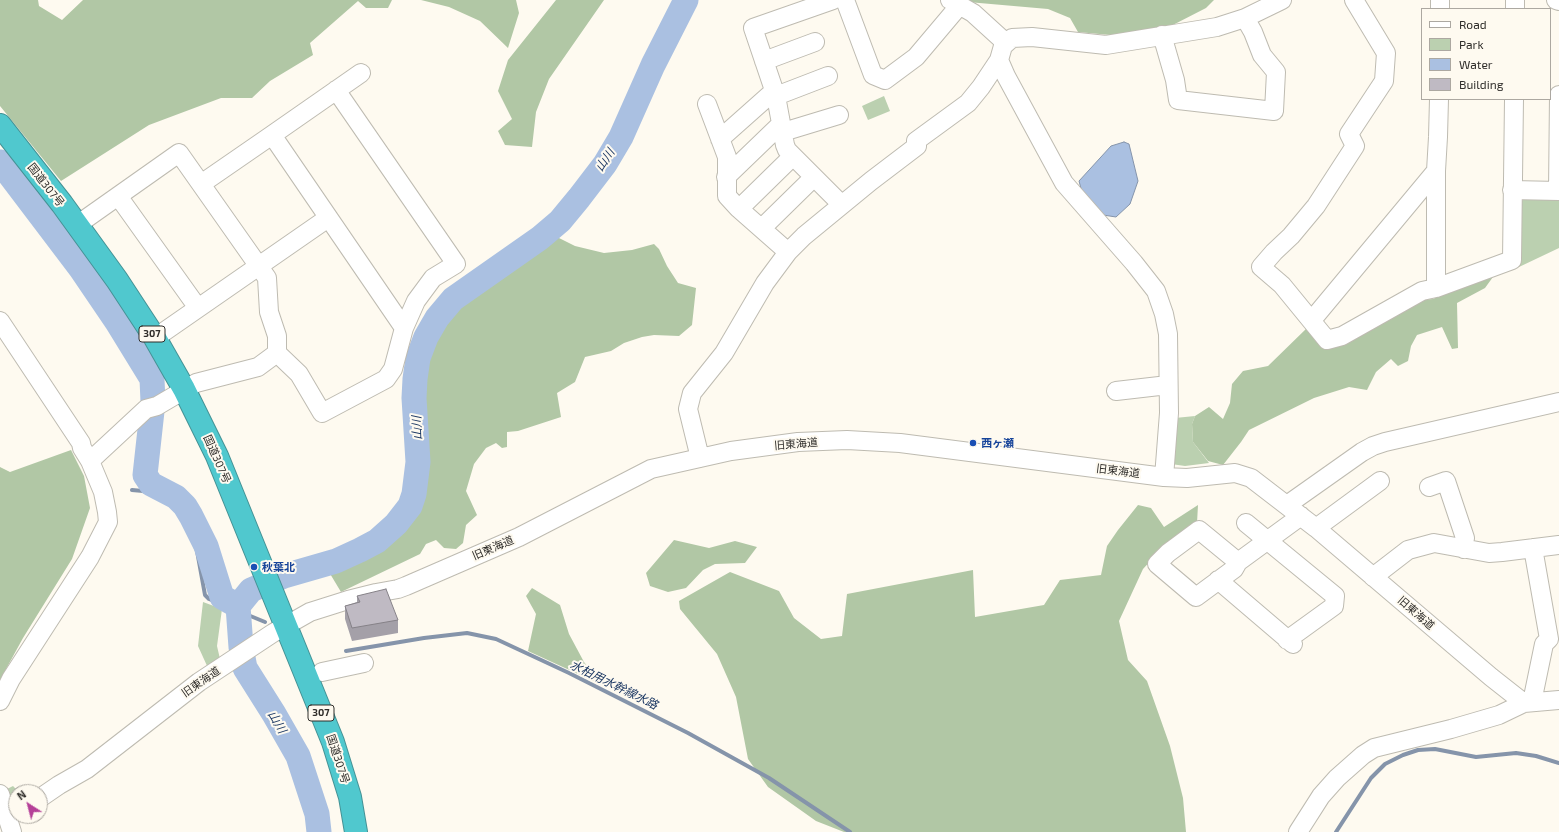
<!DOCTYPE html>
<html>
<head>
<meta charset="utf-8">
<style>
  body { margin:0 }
  #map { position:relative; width:1559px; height:832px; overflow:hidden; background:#fefaf0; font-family:"Exo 2",sans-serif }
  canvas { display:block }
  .legend { position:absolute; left:1421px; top:8px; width:130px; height:92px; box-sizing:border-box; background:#fefaf0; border:1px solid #aca8a1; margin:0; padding:5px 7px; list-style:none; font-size:12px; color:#302e2b }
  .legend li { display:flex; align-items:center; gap:8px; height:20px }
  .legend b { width:20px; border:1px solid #aca8a1 }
  .north { position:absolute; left:8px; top:784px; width:40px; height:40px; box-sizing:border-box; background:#fefaf0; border:1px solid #aca8a1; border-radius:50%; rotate:324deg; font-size:11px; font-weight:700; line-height:16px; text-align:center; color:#302e2b }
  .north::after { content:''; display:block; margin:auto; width:14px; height:18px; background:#b54098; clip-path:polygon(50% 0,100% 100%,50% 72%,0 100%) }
</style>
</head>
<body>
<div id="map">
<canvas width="1559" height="832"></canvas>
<ul class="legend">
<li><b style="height:5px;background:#fff"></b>Road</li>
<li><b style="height:11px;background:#bbd0b0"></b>Park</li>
<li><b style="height:11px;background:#aac0e1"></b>Water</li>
<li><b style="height:11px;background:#bfbac3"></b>Building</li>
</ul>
<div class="north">N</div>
</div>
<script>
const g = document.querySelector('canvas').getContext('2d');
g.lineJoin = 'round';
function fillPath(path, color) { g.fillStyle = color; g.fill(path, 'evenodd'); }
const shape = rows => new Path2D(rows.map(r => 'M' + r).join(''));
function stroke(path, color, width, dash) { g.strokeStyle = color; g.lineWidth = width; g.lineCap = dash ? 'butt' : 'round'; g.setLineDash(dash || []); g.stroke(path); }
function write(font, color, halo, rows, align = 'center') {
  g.font = font + ' "Exo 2","Noto Sans JP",sans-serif'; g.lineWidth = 4; g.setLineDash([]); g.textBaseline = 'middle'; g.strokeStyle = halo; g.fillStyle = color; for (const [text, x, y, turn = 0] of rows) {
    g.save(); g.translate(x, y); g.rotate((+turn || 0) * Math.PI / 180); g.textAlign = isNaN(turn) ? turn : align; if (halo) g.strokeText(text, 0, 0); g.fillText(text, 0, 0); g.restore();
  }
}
const green = shape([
  [884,96,890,111,868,120,862,106],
  [1527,195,1559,196,1559,248,1519,267,1520,203],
  [1195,416,1192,424,1193,442,1209,463,1185,466,1171,464,1175,418],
  [203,602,222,609,217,646,220,659,208,668,198,646],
  [13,786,19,792,16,792,16,813,15,815,5,790]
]);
const forest = shape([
  [0,0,38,0,39,6,62,20,83,0,392,0,388,8,366,8,358,1,310,43,313,55,270,81,252,98,221,98,149,125,61,181,0,106],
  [421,0,516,0,519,13,508,48,480,21,449,7],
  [556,0,604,0,549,79,536,112,532,147,505,145,498,131,512,119,498,91,508,60],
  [965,0,1214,0,1206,8,1167,28,1121,36,1078,32,1070,18,1048,9,968,2],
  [555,236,575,246,604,253,632,250,654,244,659,249,667,266,678,283,696,288,692,325,679,336,654,335,642,337,624,343,611,351,585,357,575,382,557,393,561,417,518,431,507,432,507,447,502,448,496,443,486,448,474,464,466,491,477,515,466,525,463,543,456,549,444,548,436,540,426,544,420,554,341,592,329,572,379,551,410,517,419,495,425,471,427,452,420,401,421,380,430,338,440,319,450,306,470,290,526,258],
  [1498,270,1485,288,1457,303,1458,348,1452,349,1442,327,1417,335,1411,346,1408,361,1398,366,1391,359,1376,372,1367,390,1349,387,1314,398,1249,430,1241,442,1223,465,1208,461,1193,442,1192,424,1195,416,1209,407,1223,419,1230,403,1232,384,1243,371,1268,366,1308,327,1327,348,1419,300,1433,299],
  [71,450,84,476,90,508,72,559,23,638,0,680,0,467,10,472],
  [1138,505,1151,508,1164,527,1198,505,1197,523,1168,542,1143,569,1119,621,1128,660,1147,681,1170,746,1183,798,1186,832,844,832,816,821,768,787,748,759,736,697,717,654,680,609,679,601,730,572,779,591,794,618,821,639,842,636,847,594,973,570,975,617,1044,605,1060,580,1101,575,1107,546,1118,530],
  [674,540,709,548,735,541,757,547,745,563,715,564,703,570,686,588,668,592,650,586,646,573],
  [532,588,560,605,569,634,584,662,602,685,528,651,536,614,526,596]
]);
const water = shape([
  [1124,142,1129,144,1138,181,1130,204,1116,217,1103,215,1082,192,1079,181,1111,146,1124,142]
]);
const stream = shape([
  [132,490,143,491,159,496,175,508,183,519,192,537,197,551,205,595,209,599,265,622],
  [346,651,424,638,467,633,496,639,569,673,688,733,769,778,850,832],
  [1336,832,1371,778,1385,764,1403,755,1418,750,1435,749,1476,757,1516,753,1536,756,1559,763]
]);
const river = shape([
  [0,162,81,269,117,322,152,379,153,402,145,475,151,484,176,497,185,506,191,516,206,546,222,597,238,606],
  [319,832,317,814,298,756,274,714,245,668,241,647,238,606,251,590,284,576,336,561,360,550,377,541,396,524,410,506,414,494,418,462,414,398,415,379,418,358,426,337,437,318,453,299,540,238,560,221,579,198,605,164,621,137,653,65,686,0]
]);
const minor = shape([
  [833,0,753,28,776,96,785,145,787,150,842,205],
  [845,0,873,75,885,80,916,57,959,6],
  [950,0,973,13,1006,43],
  [1354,0,1386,53,1384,81,1349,134,1355,146,1316,206,1291,236,1274,252,1261,267,1282,285,1327,340,1342,336,1422,291,1436,288,1512,260,1514,99],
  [1556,0,1559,1],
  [1440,9,1440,0],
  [1515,9,1515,0],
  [1162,35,1175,80,1178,100,1274,111,1276,72,1262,55,1253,32,1245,18],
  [999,60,1006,76,1064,183,1134,263,1156,291,1164,314,1168,334,1169,413,1164,477],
  [764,61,815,42],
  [776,96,828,76],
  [707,104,727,157,727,196,738,208,788,252],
  [783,132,839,115],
  [272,135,361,73],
  [720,139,774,91],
  [726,177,781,124],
  [201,184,272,135,404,328],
  [1512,190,1559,191],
  [1558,191,1559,95],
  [118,196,198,308],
  [738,208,744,204,793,156],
  [77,225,179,153,267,278,269,312,277,336,277,353,258,367,196,383,157,406,146,409,90,461],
  [762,228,814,177],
  [1436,288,1436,171,1438,137,1439,99],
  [1312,320,1436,171],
  [0,321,81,443,82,448,90,461,103,492,107,512,108,522,90,557,11,679,0,701],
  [155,338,328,218],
  [277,353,299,374,322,413,386,379,393,369,404,328,416,301,433,278,456,264,336,90],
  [1116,391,1168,385],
  [700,458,688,409,692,393,724,353,765,283,788,252,804,236,871,181,917,146,916,141,968,103,981,87,999,60,1003,46,1012,38,1032,37,1106,45,1217,27,1245,18,1282,0],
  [1429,487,1446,481,1465,538,1463,549],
  [1287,505,1362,452,1373,446,1385,442,1559,402],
  [1246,523,1335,596,1334,606,1287,640],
  [1316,528,1380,481],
  [1238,562,1199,530,1168,553,1157,564,1196,597,1234,569,1238,562,1301,516],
  [1373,577,1408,550,1434,543,1489,553,1502,552,1559,545],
  [1218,580,1293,644],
  [322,672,364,663],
  [1532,702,1544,644,1549,639,1533,548],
  [0,794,12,832],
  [40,798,59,785,87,769,199,682,273,633,310,612,348,600,376,593,398,589,406,586,519,537,651,469,731,451,798,442,847,440,900,443,1164,477,1187,478,1235,473,1251,478,1316,528,1491,677,1524,703],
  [1298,832,1321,796,1337,778,1363,755,1374,748,1451,729,1499,715,1524,703,1559,700]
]);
const highway = shape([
  [0,125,62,204,117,280,155,338,184,389,217,456,333,742,350,797,356,832]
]);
const wall = shape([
  [357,596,398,620,398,633,352,641,345,619,345,606,357,602]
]);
const building = shape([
  [386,589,398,620,352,628,345,606,360,602,357,596,386,589]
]);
const markers = [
  [973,443,4,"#1a4fb4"],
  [254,567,4,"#1a4fb4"]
];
const shields = [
  [152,334,26],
  [321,713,26]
];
const shieldNames = [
  ["307",152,334],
  ["307",321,713]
];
const streetNames = [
  ["国道307号",46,185,52],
  ["旧東海道",796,444,-5],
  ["国道307号",217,459,66],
  ["旧東海道",1118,471,7],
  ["旧東海道",493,548,-23],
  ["旧東海道",1416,613,41],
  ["旧東海道",201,682,-35],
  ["国道307号",338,759,72]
];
const transitNames = [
  ["西ヶ瀬",981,443],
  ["秋葉北",262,567]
];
const waterNames = [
  ["山川",605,160,-56],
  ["山川",417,428,-92],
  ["水柏用水幹線水路",614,685,26],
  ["山川",277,722,59]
];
fillPath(green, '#bbd0b0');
fillPath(forest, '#b1c7a5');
fillPath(water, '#aac0e1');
stroke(water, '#8594aa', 1);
stroke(stream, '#8594aa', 4);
stroke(river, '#aac0e1', 25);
stroke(minor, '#bebbb1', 20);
stroke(highway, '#459295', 24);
stroke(minor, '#fff', 18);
stroke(highway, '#50c8ce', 22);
fillPath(wall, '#a4a0a8');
fillPath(building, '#bfbac3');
stroke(building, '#868288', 1);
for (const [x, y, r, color] of markers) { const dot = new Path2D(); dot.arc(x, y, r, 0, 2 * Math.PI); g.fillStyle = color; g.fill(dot); stroke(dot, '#fefaf0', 1.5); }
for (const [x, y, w] of shields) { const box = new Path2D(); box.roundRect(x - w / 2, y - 8, w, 16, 3); g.fillStyle = '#fefaf0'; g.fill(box); stroke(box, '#302e2b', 1); }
write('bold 10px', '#302e2b', null, shieldNames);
write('11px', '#302e2b', '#fefaf0', streetNames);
write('bold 11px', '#164399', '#fefaf0', transitNames, 'left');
write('italic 12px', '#1c3863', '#fefaf0', waterNames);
</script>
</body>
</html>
